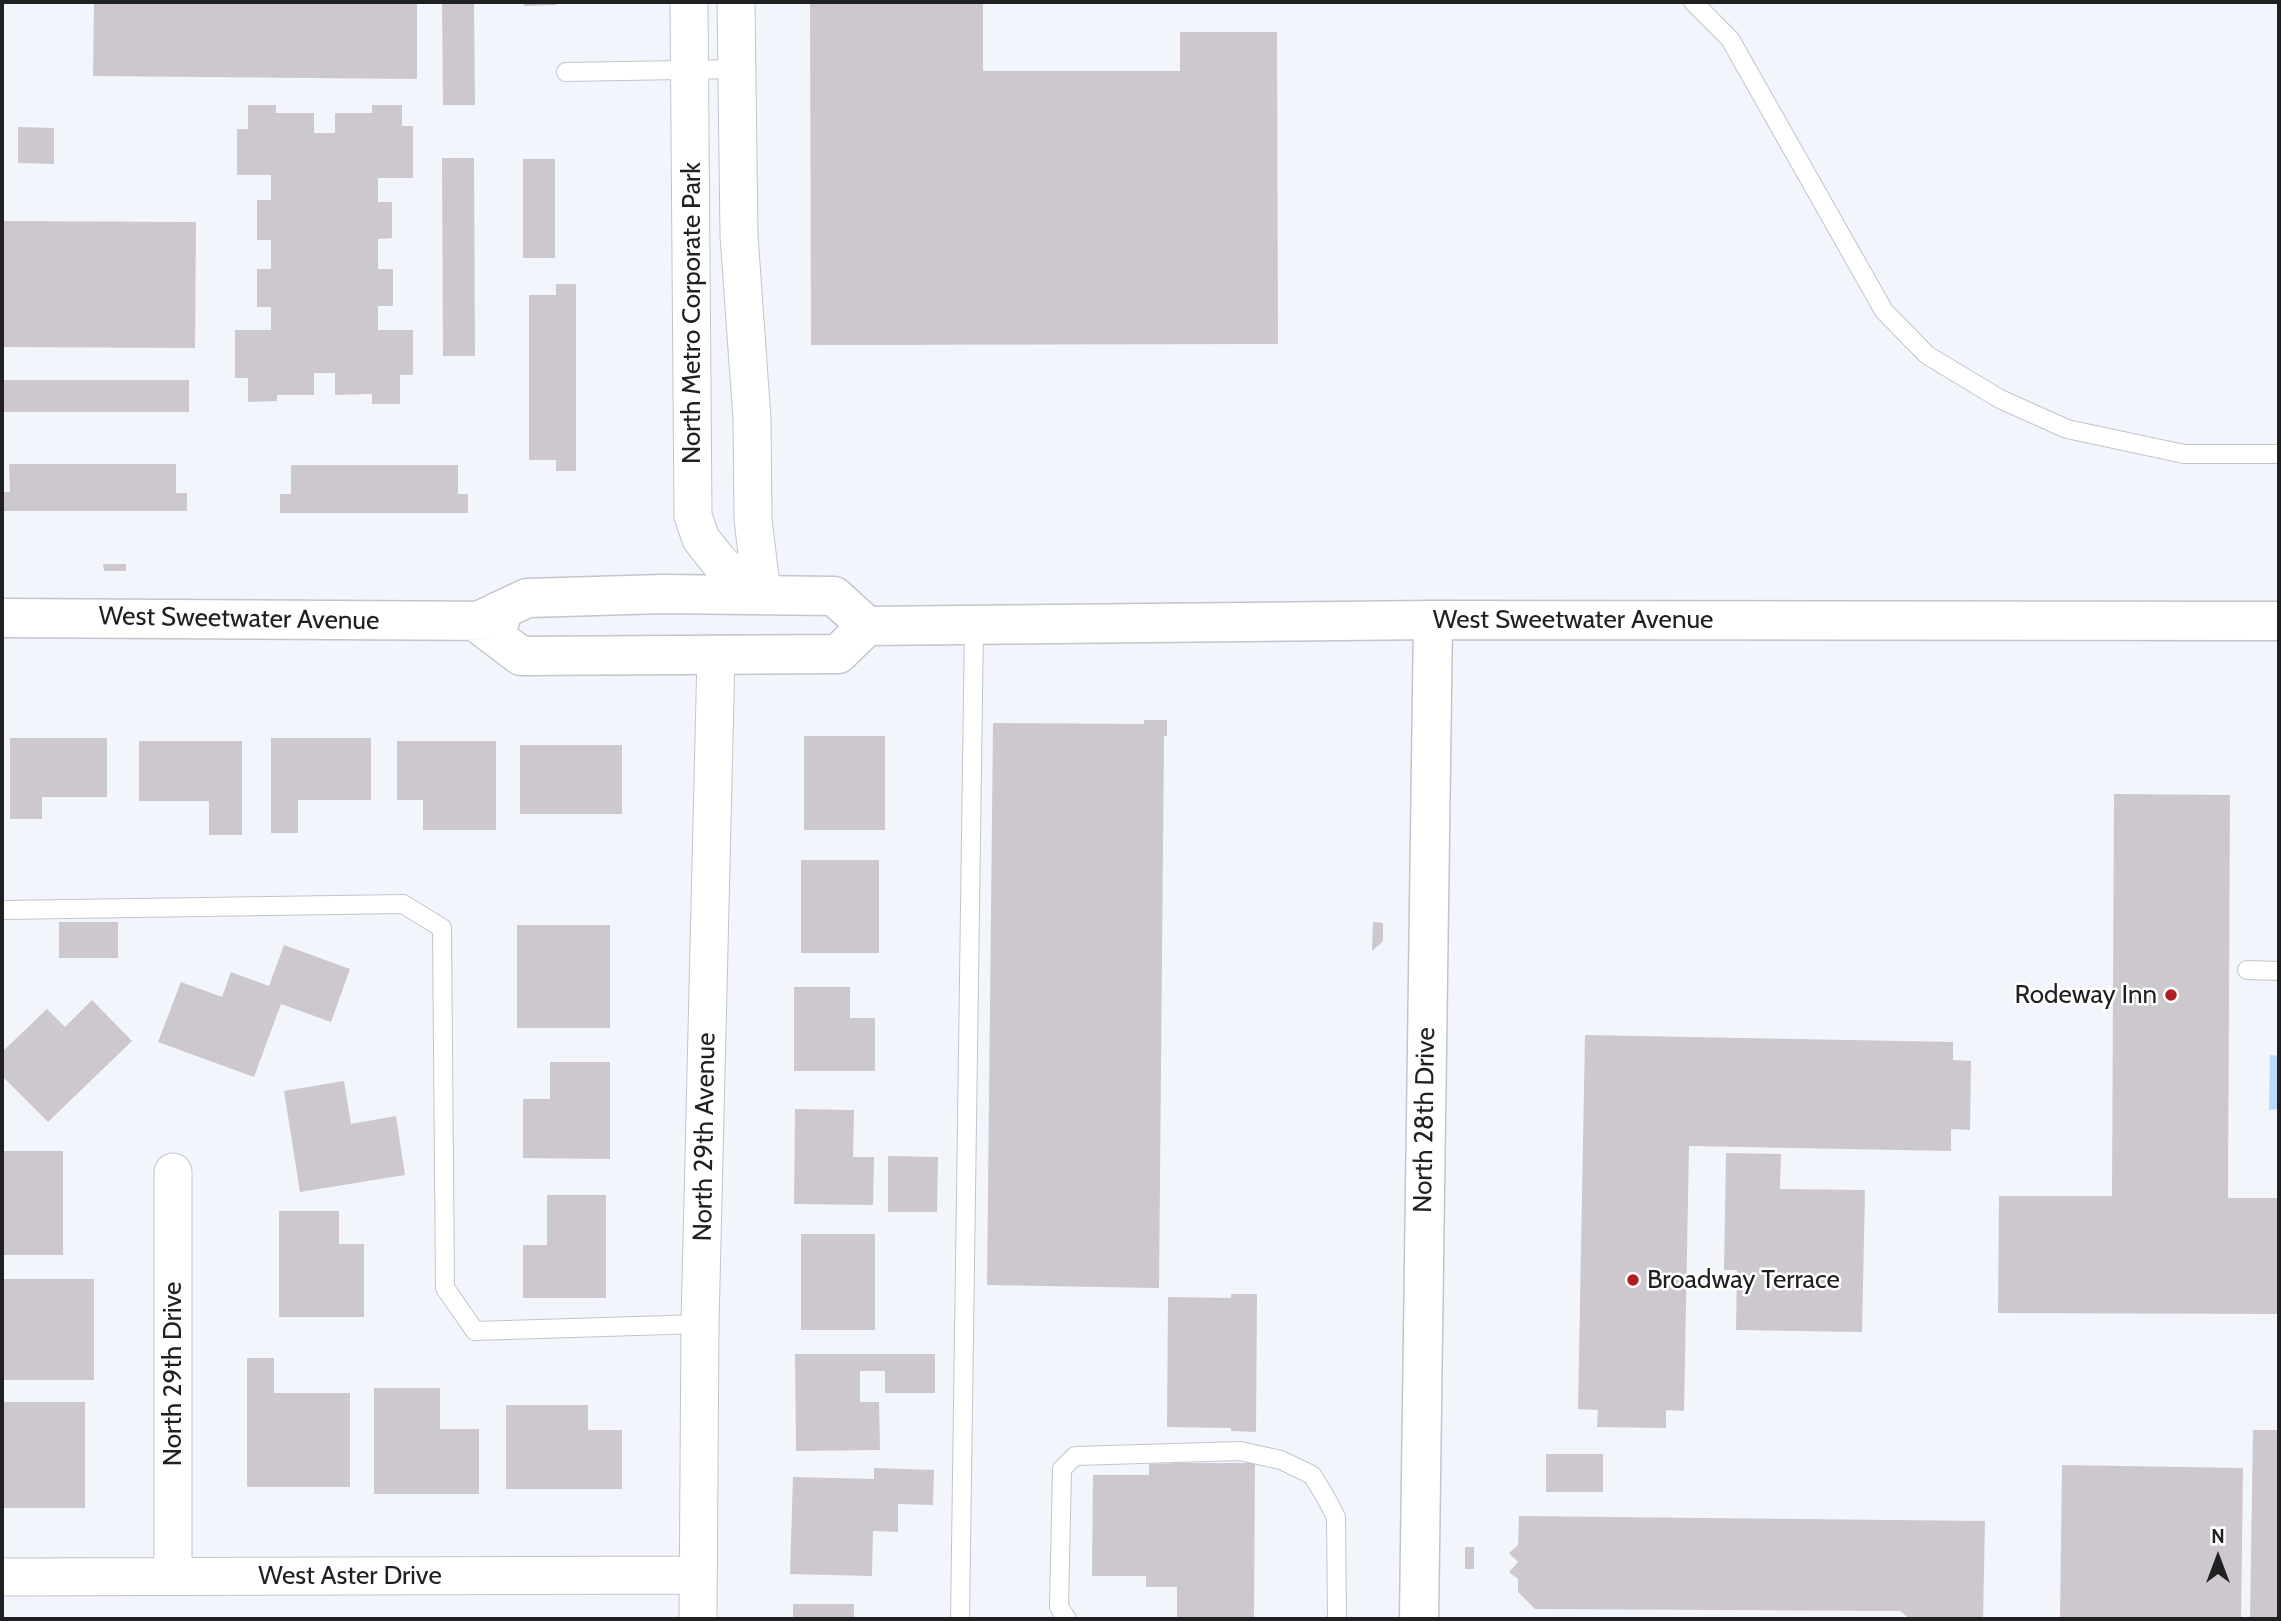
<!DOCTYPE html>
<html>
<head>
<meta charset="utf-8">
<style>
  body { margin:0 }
  #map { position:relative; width:2281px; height:1621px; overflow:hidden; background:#f2f5fb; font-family:Cabin,sans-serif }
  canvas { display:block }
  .frame { position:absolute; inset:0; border:4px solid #1f2022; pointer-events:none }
  .north { position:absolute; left:2183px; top:1523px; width:70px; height:70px; -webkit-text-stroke:5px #fff; paint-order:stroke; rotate:0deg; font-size:19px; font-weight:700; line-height:28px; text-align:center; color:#1f2022 }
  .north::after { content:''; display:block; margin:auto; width:24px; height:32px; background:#1f2022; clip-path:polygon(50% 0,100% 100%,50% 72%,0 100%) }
</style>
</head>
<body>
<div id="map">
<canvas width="2281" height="1621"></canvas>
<div class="frame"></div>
<div class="north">N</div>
</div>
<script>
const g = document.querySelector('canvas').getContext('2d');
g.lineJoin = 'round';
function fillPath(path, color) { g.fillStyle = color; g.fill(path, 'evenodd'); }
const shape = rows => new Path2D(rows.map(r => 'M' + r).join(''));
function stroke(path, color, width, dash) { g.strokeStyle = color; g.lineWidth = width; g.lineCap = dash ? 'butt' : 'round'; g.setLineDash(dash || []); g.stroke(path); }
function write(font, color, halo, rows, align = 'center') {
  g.font = font + ' Cabin,sans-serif'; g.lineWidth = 5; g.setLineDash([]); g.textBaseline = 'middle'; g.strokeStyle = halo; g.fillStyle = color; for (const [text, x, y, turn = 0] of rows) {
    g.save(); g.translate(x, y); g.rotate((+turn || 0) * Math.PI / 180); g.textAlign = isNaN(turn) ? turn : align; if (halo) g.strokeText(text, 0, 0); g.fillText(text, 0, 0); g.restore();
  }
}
const water = shape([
  [2270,1055,2279,1056,2279,1109,2269,1110]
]);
const building = shape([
  [94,2,417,2,417,79,93,76],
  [442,2,474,2,475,105,443,105],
  [524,2,556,2,556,5,524,6],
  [810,2,983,2,983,71,1180,71,1180,32,1277,32,1278,344,811,345],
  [248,105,276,105,276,113,314,113,314,133,335,133,335,113,372,113,372,105,402,105,402,126,413,126,413,178,378,178,378,202,392,202,392,238,378,239,378,269,393,269,393,306,378,306,378,330,413,330,413,375,400,375,400,404,372,404,372,394,335,395,335,373,314,373,314,395,277,395,277,401,248,402,248,378,235,378,235,330,271,330,271,307,257,307,257,269,271,269,271,240,257,240,257,200,271,200,271,175,237,175,237,129,248,129],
  [18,127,54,128,54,164,18,163],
  [442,158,474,158,475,356,443,356],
  [523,159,555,159,555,258,523,258],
  [2,221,196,222,195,348,2,347],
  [556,284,576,284,576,471,556,471,556,460,529,460,529,295,556,295],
  [2,380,189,380,189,412,2,412],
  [9,464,176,464,176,493,187,493,187,511,2,511,2,492,10,492],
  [291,465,458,465,458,494,468,494,468,513,280,513,280,494,291,494],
  [103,564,126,564,126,571,104,571],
  [1144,720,1167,720,1167,736,1164,736,1159,1288,987,1285,993,723,1144,724],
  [804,736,885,736,885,830,804,830],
  [10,738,107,738,107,797,42,797,42,819,10,819],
  [271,738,371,738,371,800,298,800,298,833,271,833],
  [139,741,242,741,242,835,209,835,209,801,139,801],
  [397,741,496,741,496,830,423,830,423,800,397,800],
  [520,745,622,745,622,814,520,814],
  [2114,794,2230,795,2228,1198,2279,1198,2279,1314,1998,1313,1999,1196,2112,1196],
  [801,860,879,860,879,953,801,953],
  [59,922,118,922,118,958,59,958],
  [1373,922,1383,923,1383,941,1372,951],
  [517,925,610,925,610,1028,517,1028],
  [284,945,350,969,331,1022,281,1004,254,1077,158,1042,181,982,222,997,231,972,269,986],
  [794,987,850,987,850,1018,875,1018,875,1071,794,1071],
  [92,1000,132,1041,48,1122,2,1076,2,1052,47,1009,65,1027],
  [1585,1035,1953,1042,1953,1060,1971,1061,1970,1130,1951,1129,1951,1151,1689,1146,1684,1411,1666,1410,1666,1428,1597,1427,1598,1410,1578,1409],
  [550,1062,610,1062,610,1159,523,1158,523,1099,550,1099],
  [344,1081,351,1124,396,1116,405,1175,300,1192,284,1091],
  [795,1109,854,1110,853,1157,874,1157,873,1205,794,1204],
  [2,1151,63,1151,63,1255,2,1255],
  [1726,1153,1781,1154,1780,1189,1865,1190,1862,1332,1736,1330,1737,1270,1724,1270],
  [888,1156,938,1157,937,1212,888,1212],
  [547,1195,606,1195,606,1298,523,1298,523,1245,547,1245],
  [279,1211,339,1211,339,1244,364,1244,364,1317,279,1317],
  [801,1234,875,1234,875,1330,801,1330],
  [4,1279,94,1279,94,1380,2,1380],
  [1231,1294,1257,1294,1256,1432,1231,1431,1231,1428,1167,1427,1168,1297,1231,1298],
  [795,1354,935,1354,935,1393,885,1393,885,1371,860,1371,860,1402,879,1402,880,1450,796,1451],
  [247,1358,274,1358,274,1393,350,1393,350,1487,247,1487],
  [374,1388,440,1388,440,1429,479,1429,479,1494,374,1494],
  [4,1402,85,1402,85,1508,4,1508],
  [506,1405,588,1405,588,1430,622,1430,622,1489,506,1489],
  [2253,1430,2279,1430,2279,1619,2250,1619],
  [1546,1454,1603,1454,1603,1492,1546,1492],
  [1178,1463,1255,1463,1254,1619,1177,1619,1177,1587,1146,1587,1146,1576,1092,1576,1093,1475,1149,1475,1149,1464],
  [2062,1465,2243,1468,2241,1619,2060,1619],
  [874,1468,934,1470,933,1505,898,1504,898,1532,873,1531,872,1576,790,1574,793,1477,874,1479],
  [1519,1516,1985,1521,1983,1619,1910,1619,1900,1611,1535,1609,1518,1592,1518,1579,1509,1572,1518,1562,1509,1553,1518,1545],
  [1465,1547,1474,1547,1474,1569,1465,1569],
  [793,1604,854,1604,854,1619,793,1619]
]);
const service = shape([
  [1693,2,1730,39,1884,311,1927,355,2000,399,2067,429,2184,454,2279,454],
  [566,72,738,69],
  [2,910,403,904,442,928,445,1288,475,1331,700,1324],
  [2247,970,2279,971],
  [960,1619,974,624],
  [1067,1619,1059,1607,1062,1469,1075,1456,1240,1451,1281,1460,1312,1475,1325,1496,1336,1517,1337,1619]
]);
const minor = shape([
  [689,2,693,516,701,539,721,564,762,595],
  [736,2,739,236,752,419,753,519,762,595],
  [173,1172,173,1576],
  [2,1577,698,1575],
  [698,1619,700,1324,716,655]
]);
const tertiary = shape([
  [2,618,500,621],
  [476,622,527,598,663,594,834,596,867,626,1433,620,2279,621],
  [476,622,521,656,838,654,867,626],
  [1419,1619,1433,620]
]);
const markers = [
  [2171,995,7,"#b01e22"],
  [1633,1280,7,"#b01e22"]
];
const streetNames = [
  ["North Metro Corporate Park",692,313,-90],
  ["West Sweetwater Avenue",239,619,1],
  ["West Sweetwater Avenue",1573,620],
  ["North 28th Drive",1425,1120,-89],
  ["North 29th Avenue",705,1137,-89],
  ["North 29th Drive",173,1374,-90],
  ["West Aster Drive",350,1576]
];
const poiNames = [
  ["Rodeway Inn",2157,995],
  ["Broadway Terrace",1647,1280,"left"]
];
fillPath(water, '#badbfd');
fillPath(building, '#cdc8cd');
stroke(service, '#c2c5cb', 20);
stroke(minor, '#c2c5cb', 39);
stroke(tertiary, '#c2c5cb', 41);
stroke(service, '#fff', 18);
stroke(minor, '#fff', 37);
stroke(tertiary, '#fff', 38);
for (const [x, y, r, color] of markers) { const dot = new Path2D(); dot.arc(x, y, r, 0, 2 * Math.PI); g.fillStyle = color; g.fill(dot); stroke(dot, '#fff', 2.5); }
write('26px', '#1f2022', '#fff', streetNames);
write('26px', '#1f2022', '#fff', poiNames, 'right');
</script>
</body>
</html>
